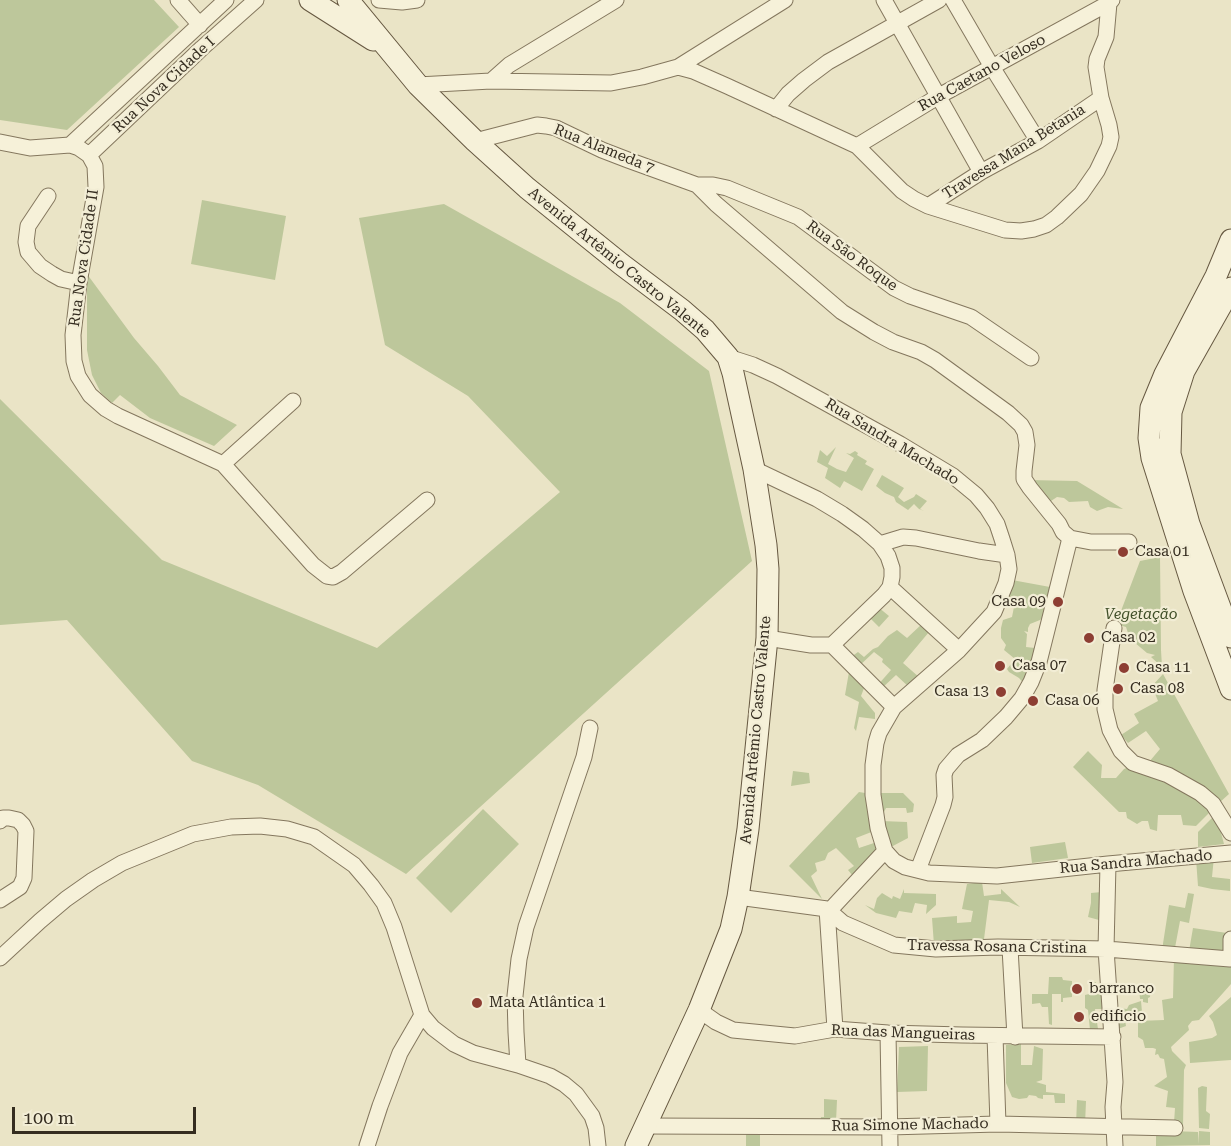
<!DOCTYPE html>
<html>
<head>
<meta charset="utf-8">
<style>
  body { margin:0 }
  #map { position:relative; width:1231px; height:1146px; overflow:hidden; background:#eae4c6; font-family:"Roboto Serif",serif }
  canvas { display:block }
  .scale { position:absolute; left:12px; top:1107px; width:184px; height:27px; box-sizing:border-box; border:3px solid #352d20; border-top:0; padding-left:8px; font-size:18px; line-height:21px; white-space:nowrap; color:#352d20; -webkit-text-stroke:4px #f2edd5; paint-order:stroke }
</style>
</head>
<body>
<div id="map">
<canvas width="1231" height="1146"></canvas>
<div class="scale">100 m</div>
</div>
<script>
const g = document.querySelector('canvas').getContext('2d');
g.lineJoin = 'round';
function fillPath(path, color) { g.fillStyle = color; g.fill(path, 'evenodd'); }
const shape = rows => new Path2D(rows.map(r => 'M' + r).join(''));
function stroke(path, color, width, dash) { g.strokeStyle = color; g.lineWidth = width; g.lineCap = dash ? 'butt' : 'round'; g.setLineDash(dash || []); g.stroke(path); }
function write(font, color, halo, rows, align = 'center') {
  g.font = font + ' "Roboto Serif",serif'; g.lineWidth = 4.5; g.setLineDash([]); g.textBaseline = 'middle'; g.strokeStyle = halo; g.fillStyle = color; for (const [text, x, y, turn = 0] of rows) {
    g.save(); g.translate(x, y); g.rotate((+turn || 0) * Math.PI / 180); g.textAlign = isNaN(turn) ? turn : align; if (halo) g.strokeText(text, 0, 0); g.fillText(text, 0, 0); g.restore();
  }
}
const green = shape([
  [0,0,154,0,179,27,67,130,0,120],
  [202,200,286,216,275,280,191,264],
  [444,204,620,303,709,371,752,561,406,874,258,785,192,761,67,620,0,625,0,399,162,560,377,648,560,492,468,396,385,345,359,218],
  [87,274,134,338,158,366,180,395,237,425,214,446,150,418,120,395,112,403,101,393,92,375,87,350],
  [836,447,828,464,837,469,846,472,854,458,846,453,850,454,855,451,858,453,857,455,867,461,865,464,874,469,862,491,844,481,840,488,825,478,828,468,817,462,820,450,827,456],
  [882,475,904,488,898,497,904,502,914,497,916,494,927,501,920,509,924,511,919,509,914,504,908,510,896,502,894,497,885,493,876,486],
  [1028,480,1077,481,1123,509,1108,507,1097,511,1090,507,1088,501,1069,502,1064,498,1057,497,1051,501,1045,502],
  [1160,557,1161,650,1162,667,1151,657,1155,655,1147,653,1134,642,1129,636,1126,627,1116,624,1140,561],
  [1012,580,1050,587,1045,616,1040,620,1030,624,1028,628,1028,632,1024,631,1027,634,1026,647,1035,648,1034,655,1025,685,1019,678,1009,672,1007,669,1015,659,1004,650,1006,645,1001,638,1001,628,1003,620,1012,617,1015,602,1009,597],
  [878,607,889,616,879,627,867,615],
  [922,624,929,632,903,663,920,678,910,688,896,675,880,690,877,686,891,670,882,662,883,659,874,652,857,668,851,657,858,652,864,657,873,649,878,647,888,636,897,630,907,638],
  [849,672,866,683,861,696,875,713,875,719,859,717,856,731,854,728,859,702,845,695],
  [1163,674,1229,794,1219,803,1149,762,1160,749,1146,731,1128,743,1121,735,1139,723,1134,714,1158,701,1152,686],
  [1088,751,1102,765,1101,778,1116,778,1124,769,1134,765,1174,780,1212,810,1196,826,1183,825,1181,815,1158,815,1157,831,1150,829,1148,821,1142,821,1137,824,1127,818,1126,812,1119,812,1073,767],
  [793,771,809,773,810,783,791,786],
  [859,792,865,793,874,831,856,838,859,848,877,842,885,851,856,880,848,870,854,866,836,848,828,853,825,860,815,863,817,871,811,876,822,899,789,866],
  [881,793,903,793,914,804,913,812,907,813,906,808,886,808,884,812,877,811],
  [483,809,519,844,451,913,416,878],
  [1216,814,1224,844,1198,847,1198,832],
  [881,821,907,822,908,838,891,847],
  [1065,842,1068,858,1032,863,1030,847],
  [1214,857,1212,877,1230,879,1230,891,1212,889,1198,886,1196,859],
  [982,882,984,896,1001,894,1001,889,1020,907,1009,902,989,900,984,939,953,944,934,945,932,918,957,916,957,923,971,922,973,911,962,909,967,884],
  [904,889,904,893,936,894,936,905,926,914,927,905,915,903,912,913,899,911,896,918,876,913,865,905,874,909,877,898,882,893,892,899,893,896,900,899],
  [1102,892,1103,904,1099,920,1088,917,1091,903,1091,893],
  [1188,893,1194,894,1189,923,1180,921,1174,953,1162,950,1169,905,1185,908],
  [1193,928,1227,933,1224,957,1189,951],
  [1174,957,1231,964,1231,984,1199,1020,1192,1021,1188,1026,1189,1030,1171,1047,1172,1051,1186,1065,1184,1070,1183,1127,1174,1123,1175,1108,1166,1107,1168,1091,1154,1086,1167,1077,1164,1059,1160,1058,1158,1054,1155,1055,1156,1049,1153,1048,1145,1048,1143,1040,1138,1037,1138,1021,1164,1020,1162,1000,1173,998],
  [1049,977,1062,977,1063,980,1072,981,1072,997,1063,998,1063,1002,1061,1002,1061,994,1052,994,1052,1025,1049,1024,1048,1007,1042,1007,1040,1003,1032,1004,1032,994,1048,994],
  [1096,982,1097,990,1108,990,1105,1009,1095,1009,1098,1029,1090,1030,1088,1010,1085,1008,1085,995,1093,993,1092,983],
  [1151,986,1150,997,1148,998,1148,1003,1143,1002,1143,999,1140,999,1139,987],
  [1231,997,1231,1060,1190,1063,1189,1042,1212,1038,1217,1035,1213,1022,1209,1016],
  [1141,1001,1142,1012,1138,1016,1126,1019,1125,1020,1126,1026,1115,1030,1117,1008,1127,1009,1129,1005],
  [1021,1043,1021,1065,1032,1065,1034,1046,1043,1049,1042,1080,1036,1082,1046,1085,1046,1092,1065,1094,1065,1103,1055,1103,1054,1095,1043,1095,1043,1099,1038,1098,1036,1096,1029,1095,1027,1098,1019,1099,1012,1097,1006,1083,1006,1045],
  [928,1046,927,1091,897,1092,899,1047],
  [1202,1086,1207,1087,1206,1111,1210,1114,1209,1129,1199,1128,1198,1088],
  [824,1099,837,1100,836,1122,820,1124,821,1117,824,1117],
  [1077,1100,1086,1101,1085,1125,1076,1125],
  [1156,1128,1171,1131,1198,1132,1199,1144,1199,1131,1210,1132,1210,1145,1156,1146],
  [746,1130,760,1131,760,1146,746,1146]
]);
const minor = shape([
  [178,0,200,25],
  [379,0,402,2,417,0],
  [884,0,981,172],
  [953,0,992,67,1038,141],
  [678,67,693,71,727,86,857,146,902,191,914,199,928,206,1005,230,1021,231,1034,229,1046,225,1057,217,1081,194,1097,171,1109,146,1111,137,1109,125,1101,98,1096,67,1097,59,1106,37,1109,3,1112,0],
  [491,81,509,65,616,0],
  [418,85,491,81,611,83,642,77,678,67,785,0],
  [776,109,788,94,804,80,828,62,939,0],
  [475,141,537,125,546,126,556,128,602,150,628,160,697,185,713,185,727,188,798,217,894,288,910,296,971,317,1031,358],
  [0,142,30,148,70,145,79,148,89,155,95,166,96,187,79,283,73,335,74,361,78,376,90,395,106,409,118,416,223,464,313,565,327,576,333,577,342,572,427,500],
  [70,145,226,0],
  [857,146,939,96,1109,3],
  [89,155,202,48,256,0],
  [697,185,716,204,842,312,874,332,893,342,921,352,935,360,1008,413,1021,425,1025,432,1027,445,1024,471,1024,479,1030,488,1059,524,1063,532,1070,538,1091,542,1129,542],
  [48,196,28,226,26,242,28,252,40,266,52,274,61,279,79,283],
  [928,206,981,172,1038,141,1101,98],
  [728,357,753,365,777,376,900,444,953,476,976,495,987,508,997,524,1002,539,1007,555,1009,569,1006,583,994,612,959,650,894,707,879,733,876,743,873,765,873,795,875,808,878,828,885,851,894,861,905,867,929,873,997,876,1108,864,1231,853],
  [223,464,293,401],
  [754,469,817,499,842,514,863,529,880,544,888,556,892,568,892,577,890,587,884,595,832,645,811,645,767,638],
  [880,544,903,537,916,538,979,551,1007,555],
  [890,587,959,650],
  [1114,628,1105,690,1105,709,1110,730,1121,751,1133,763,1168,775,1200,793,1213,804,1231,833],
  [832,645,894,707],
  [0,821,3,818,9,818,18,820,23,825,26,831,24,878,20,887,0,900],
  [1108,864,1106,949,1115,1082,1113,1107,1115,1146],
  [918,870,943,805,945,797,944,775,946,769,958,755,982,740,1006,717,1022,698,1031,682,1039,662,1070,538],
  [738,897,827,909,843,923,894,945,936,949,998,947,1106,949,1230,959],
  [1010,948,1015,1037],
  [1231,954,1231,939],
  [0,958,40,921,66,899,93,880,122,863,193,834,231,827,260,826,287,829,314,837,354,865,371,885,384,903,394,927,422,1015,433,1028,454,1044,473,1053,518,1065,550,1076,564,1084,576,1094,592,1116,596,1128,598,1146],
  [699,1010,716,1022,733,1030,795,1036,835,1029,888,1033,962,1035,1113,1037],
  [835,1029,827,909,831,909,885,851],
  [888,1033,890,1146],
  [995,1036,998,1124],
  [518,1065,516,1032,515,996,519,959,526,927,584,757,590,728],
  [644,1126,889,1127,998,1124,1175,1128],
  [367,1146,380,1106,400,1053,422,1015]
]);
const secondary = shape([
  [310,0,373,40],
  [348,0,418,85,475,141,527,188,621,264,682,310,705,330,728,357,733,373,754,469,766,545,768,569,767,638,748,829,738,897,731,929,699,1010,636,1146],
  [1231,240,1216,276,1165,374,1151,408,1149,438,1152,458,1194,591,1231,689],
  [1231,288,1184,371,1171,412,1170,454,1189,524,1231,637]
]);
const markers = [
  [1123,552,6,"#8d3e33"],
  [1058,602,6,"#8d3e33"],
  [1089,638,6,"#8d3e33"],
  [1000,666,6,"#8d3e33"],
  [1124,668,6,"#8d3e33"],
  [1118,689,6,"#8d3e33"],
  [1001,692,6,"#8d3e33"],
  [1033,701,6,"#8d3e33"],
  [1077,989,6,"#8d3e33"],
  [477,1003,6,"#8d3e33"],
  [1079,1017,6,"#8d3e33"]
];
const streetNames = [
  ["Rua Caetano Veloso",982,73,-29],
  ["Rua Nova Cidade I",164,85,-43],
  ["Rua Alameda 7",604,149,22],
  ["Travessa Mana Betania",1014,152,-32],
  ["Rua São Roque",852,256,36],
  ["Rua Nova Cidade II",84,258,-82],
  ["Avenida Artêmio Castro Valente",619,263,39],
  ["Rua Sandra Machado",892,442,31],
  ["Avenida Artêmio Castro Valente",756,730,-85],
  ["Rua Sandra Machado",1136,862,-5],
  ["Travessa Rosana Cristina",997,947,1],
  ["Rua das Mangueiras",903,1033,2],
  ["Rua Simone Machado",910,1125,-1]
];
const poiNames = [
  ["Casa 01",1135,552],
  ["Casa 09",1046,602,"right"],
  ["Casa 02",1101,638],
  ["Casa 07",1012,666],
  ["Casa 11",1136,668],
  ["Casa 08",1130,689],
  ["Casa 13",989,692,"right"],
  ["Casa 06",1045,701],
  ["barranco",1089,989],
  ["Mata Atlântica 1",489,1003],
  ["edificio",1091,1017]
];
const parkNames = [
  ["Vegetação",1141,615]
];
fillPath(green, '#bdc79b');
stroke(minor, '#84775e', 17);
stroke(secondary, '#665841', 23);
stroke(minor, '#f6f1d9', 15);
stroke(secondary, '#f6f1d9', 21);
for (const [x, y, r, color] of markers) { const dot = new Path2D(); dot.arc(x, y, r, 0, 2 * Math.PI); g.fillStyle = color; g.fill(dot); stroke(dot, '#f2edd5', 2); }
write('15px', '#352d20', '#f2edd5', streetNames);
write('15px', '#352d20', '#f2edd5', poiNames, 'left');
write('italic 15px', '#415029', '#f2edd5', parkNames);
</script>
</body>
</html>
